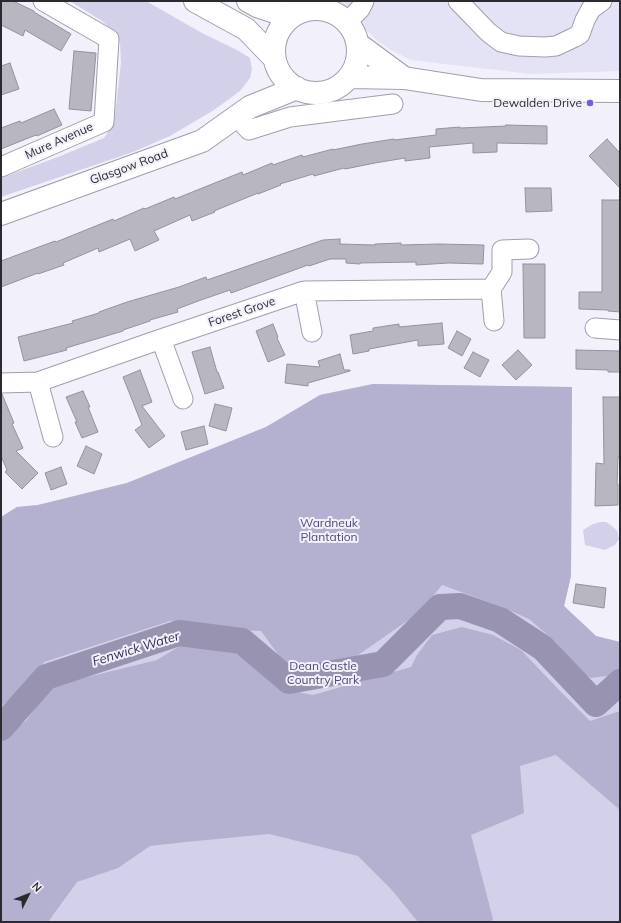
<!DOCTYPE html>
<html>
<head>
<meta charset="utf-8">
<style>
  body { margin:0 }
  #map { position:relative; width:621px; height:923px; overflow:hidden; background:#f1f0fb; font-family:Mulish,sans-serif }
  canvas { display:block }
  .frame { position:absolute; inset:0; border:2px solid #2b2b2f; pointer-events:none }
  .north { position:absolute; left:8px; top:875px; width:40px; height:40px; -webkit-text-stroke:3px #f1f0fb; paint-order:stroke; rotate:48deg; font-size:11px; font-weight:700; line-height:16px; text-align:center; color:#2b2b2f }
  .north::after { content:''; display:block; margin:auto; width:14px; height:18px; background:#2b2b2f; clip-path:polygon(50% 0,100% 100%,50% 72%,0 100%) }
</style>
</head>
<body>
<div id="map">
<canvas width="621" height="923"></canvas>
<div class="frame"></div>
<div class="north">N</div>
</div>
<script>
const g = document.querySelector('canvas').getContext('2d');
g.lineJoin = 'round';
function fillPath(path, color) { g.fillStyle = color; g.fill(path, 'evenodd'); }
const shape = rows => new Path2D(rows.map(r => 'M' + r).join(''));
function stroke(path, color, width, dash) { g.strokeStyle = color; g.lineWidth = width; g.lineCap = dash ? 'butt' : 'round'; g.setLineDash(dash || []); g.stroke(path); }
function write(font, color, halo, rows, align = 'center') {
  g.font = font + ' Mulish,sans-serif'; g.lineWidth = 4; g.setLineDash([]); g.textBaseline = 'middle'; g.strokeStyle = halo; g.fillStyle = color; for (const [text, x, y, turn = 0] of rows) {
    g.save(); g.translate(x, y); g.rotate((+turn || 0) * Math.PI / 180); g.textAlign = isNaN(turn) ? turn : align; if (halo) g.strokeText(text, 0, 0); g.fillText(text, 0, 0); g.restore();
  }
}
const built = shape([
  [335,1,620,1,620,71,531,74,411,60,391,50,379,42,367,31,351,11,340,2]
]);
const green = shape([
  [70,1,146,1,202,33,237,50,250,58,252,69,250,78,240,91,214,110,170,136,133,152,1,197,1,178,58,157,104,138,114,123,121,63,120,43,113,31,102,21],
  [373,384,572,387,571,576,564,606,596,636,620,642,620,922,1,922,1,517,17,507,38,505,127,483,266,427,320,395],
  [600,522,606,522,612,526,617,531,619,539,615,545,605,550,585,545,583,530,593,524]
]);
const forest = shape([
  [373,384,572,387,571,576,564,606,596,636,620,642,620,668,614,675,591,678,577,670,557,643,529,619,502,607,442,585,420,612,351,660,288,668,261,631,213,629,170,621,44,662,33,678,1,707,1,517,17,507,38,505,127,483,266,427,320,395],
  [462,627,493,635,521,650,559,690,590,721,620,711,620,810,556,755,520,766,524,813,471,835,493,919,492,922,418,922,391,889,358,856,269,834,186,842,150,846,118,868,77,882,48,922,1,922,1,738,26,721,51,686,157,660,186,642,234,650,277,688,313,695,411,667,417,655,432,635]
]);
const river = shape([
  [1,728,46,677,179,633,242,641,289,681,383,664,440,607,460,606,500,620,543,648,596,704,620,682]
]);
const building = shape([
  [1,1,13,1,34,11,34,12,71,34,61,51,25,30,23,36,1,25,1,1],
  [74,51,96,53,91,111,69,109,74,51],
  [10,63,19,89,1,95,1,66,10,63],
  [54,109,62,125,37,136,36,135,1,149,1,128,20,121,21,123,54,109],
  [506,125,547,126,547,144,497,143,497,152,473,153,473,143,429,147,430,158,405,161,405,158,375,163,345,169,344,168,314,176,313,174,280,184,281,185,258,194,258,193,214,211,215,212,192,221,190,215,154,231,159,240,135,251,130,239,99,252,98,248,63,263,64,265,38,274,38,273,1,287,1,261,55,241,56,242,113,219,114,221,144,208,145,209,174,197,175,199,242,172,243,175,272,163,273,165,302,155,303,157,333,149,333,150,362,144,394,139,394,140,436,135,436,129,460,127,460,128,506,126,506,125],
  [607,139,620,153,620,188,589,156,607,139],
  [525,188,551,188,552,211,526,212,525,188],
  [602,200,620,200,620,312,608,311,608,310,579,309,579,292,602,292,602,200],
  [340,239,340,244,375,245,375,244,401,243,401,245,439,244,484,245,483,264,449,263,416,265,416,262,360,263,360,264,346,263,346,259,330,259,309,266,308,265,231,293,230,290,201,300,177,309,178,312,150,320,150,321,123,330,123,331,66,348,67,350,24,361,18,337,73,323,72,321,99,313,99,312,127,302,179,287,206,277,207,280,323,240,340,239],
  [523,264,545,264,545,338,524,338,523,264],
  [442,323,444,344,418,346,418,340,369,349,369,351,353,354,350,335,373,331,373,328,399,324,399,327,442,323],
  [273,324,278,337,277,338,285,355,268,362,256,331,273,324],
  [457,331,471,339,462,356,448,348,457,331],
  [210,347,217,372,218,372,224,388,205,394,192,352,210,347],
  [518,350,532,365,516,380,502,365,518,350],
  [576,350,620,351,620,372,608,372,608,370,576,369,576,350],
  [473,352,489,360,480,377,464,368,473,352],
  [340,354,344,370,350,370,350,371,308,383,308,386,285,383,287,364,320,367,318,361,340,354],
  [140,370,152,402,142,406,165,436,149,448,135,430,142,425,123,377,140,370],
  [83,391,90,407,88,407,98,432,82,438,75,422,77,422,66,397,83,391],
  [1,394,2,394,14,423,12,424,23,448,16,451,38,473,22,489,5,472,7,470,1,456,1,394],
  [603,397,620,397,620,457,618,457,617,484,618,484,618,505,595,506,596,463,604,464,603,397],
  [215,404,232,408,226,431,209,426,215,404],
  [204,426,208,444,186,450,181,432,204,426],
  [86,446,102,454,94,474,77,466,86,446],
  [61,467,67,484,51,490,45,473,61,467],
  [576,584,606,588,604,608,573,603,576,584]
]);
const minor = shape([
  [290,1,293,15],
  [458,1,488,32,501,42,519,46,545,47,556,46,575,37,580,34,585,20,591,9,602,1],
  [347,21,352,17,360,9,364,1],
  [237,117,249,130,290,117,393,104],
  [1,167,104,122,109,39,43,1],
  [491,289,502,272,502,250,529,249],
  [304,291,312,332],
  [595,328,620,330],
  [161,339,183,399],
  [38,382,53,437],
  [1,383,38,382,161,339,304,291,491,289,494,321]
]);
const major = shape([
  [195,1,246,29,274,58],
  [248,1,257,6,290,17],
  '274 51a42 42 0 1 1 84 0a42 42 0 1 1-84 0Z',
  [358,44,404,78],
  [350,77,404,78,449,85,481,90,620,91],
  [1,214,202,141,250,107,297,88]
]);
const markers = [
  [590,103,4,"#785ad4"]
];
const poiNames = [
  ["Dewalden Drive",582,103]
];
const streetNames = [
  ["Mure Avenue",59,141,-24],
  ["Glasgow Road",129,167,-20],
  ["Forest Grove",242,312,-19]
];
const parkNames = [
  ["Wardneuk",329,523],
  ["Plantation",329,537],
  ["Dean Castle",323,666],
  ["Country Park",323,680]
];
const waterNames = [
  ["Fenwick Water",136,649,-17]
];
fillPath(built, '#e4e2f5');
fillPath(green, '#d3d1e9');
fillPath(forest, '#b4b0cf');
stroke(river, '#9793b1', 26);
fillPath(building, '#b7b6c1');
stroke(building, '#93929d', 1);
stroke(minor, '#a09faa', 21);
stroke(major, '#a09faa', 24);
stroke(minor, '#fff', 19);
stroke(major, '#fff', 22);
for (const [x, y, r, color] of markers) { const dot = new Path2D(); dot.arc(x, y, r, 0, 2 * Math.PI); g.fillStyle = color; g.fill(dot); stroke(dot, '#f1f0fb', 1.5); }
write('12px', '#2b2b2f', '#f1f0fb', poiNames, 'right');
write('12px', '#2b2b2f', '#f1f0fb', streetNames);
write('12px', '#514976', '#f1f0fb', parkNames);
write('italic 13px', '#312953', '#f1f0fb', waterNames);
</script>
</body>
</html>
